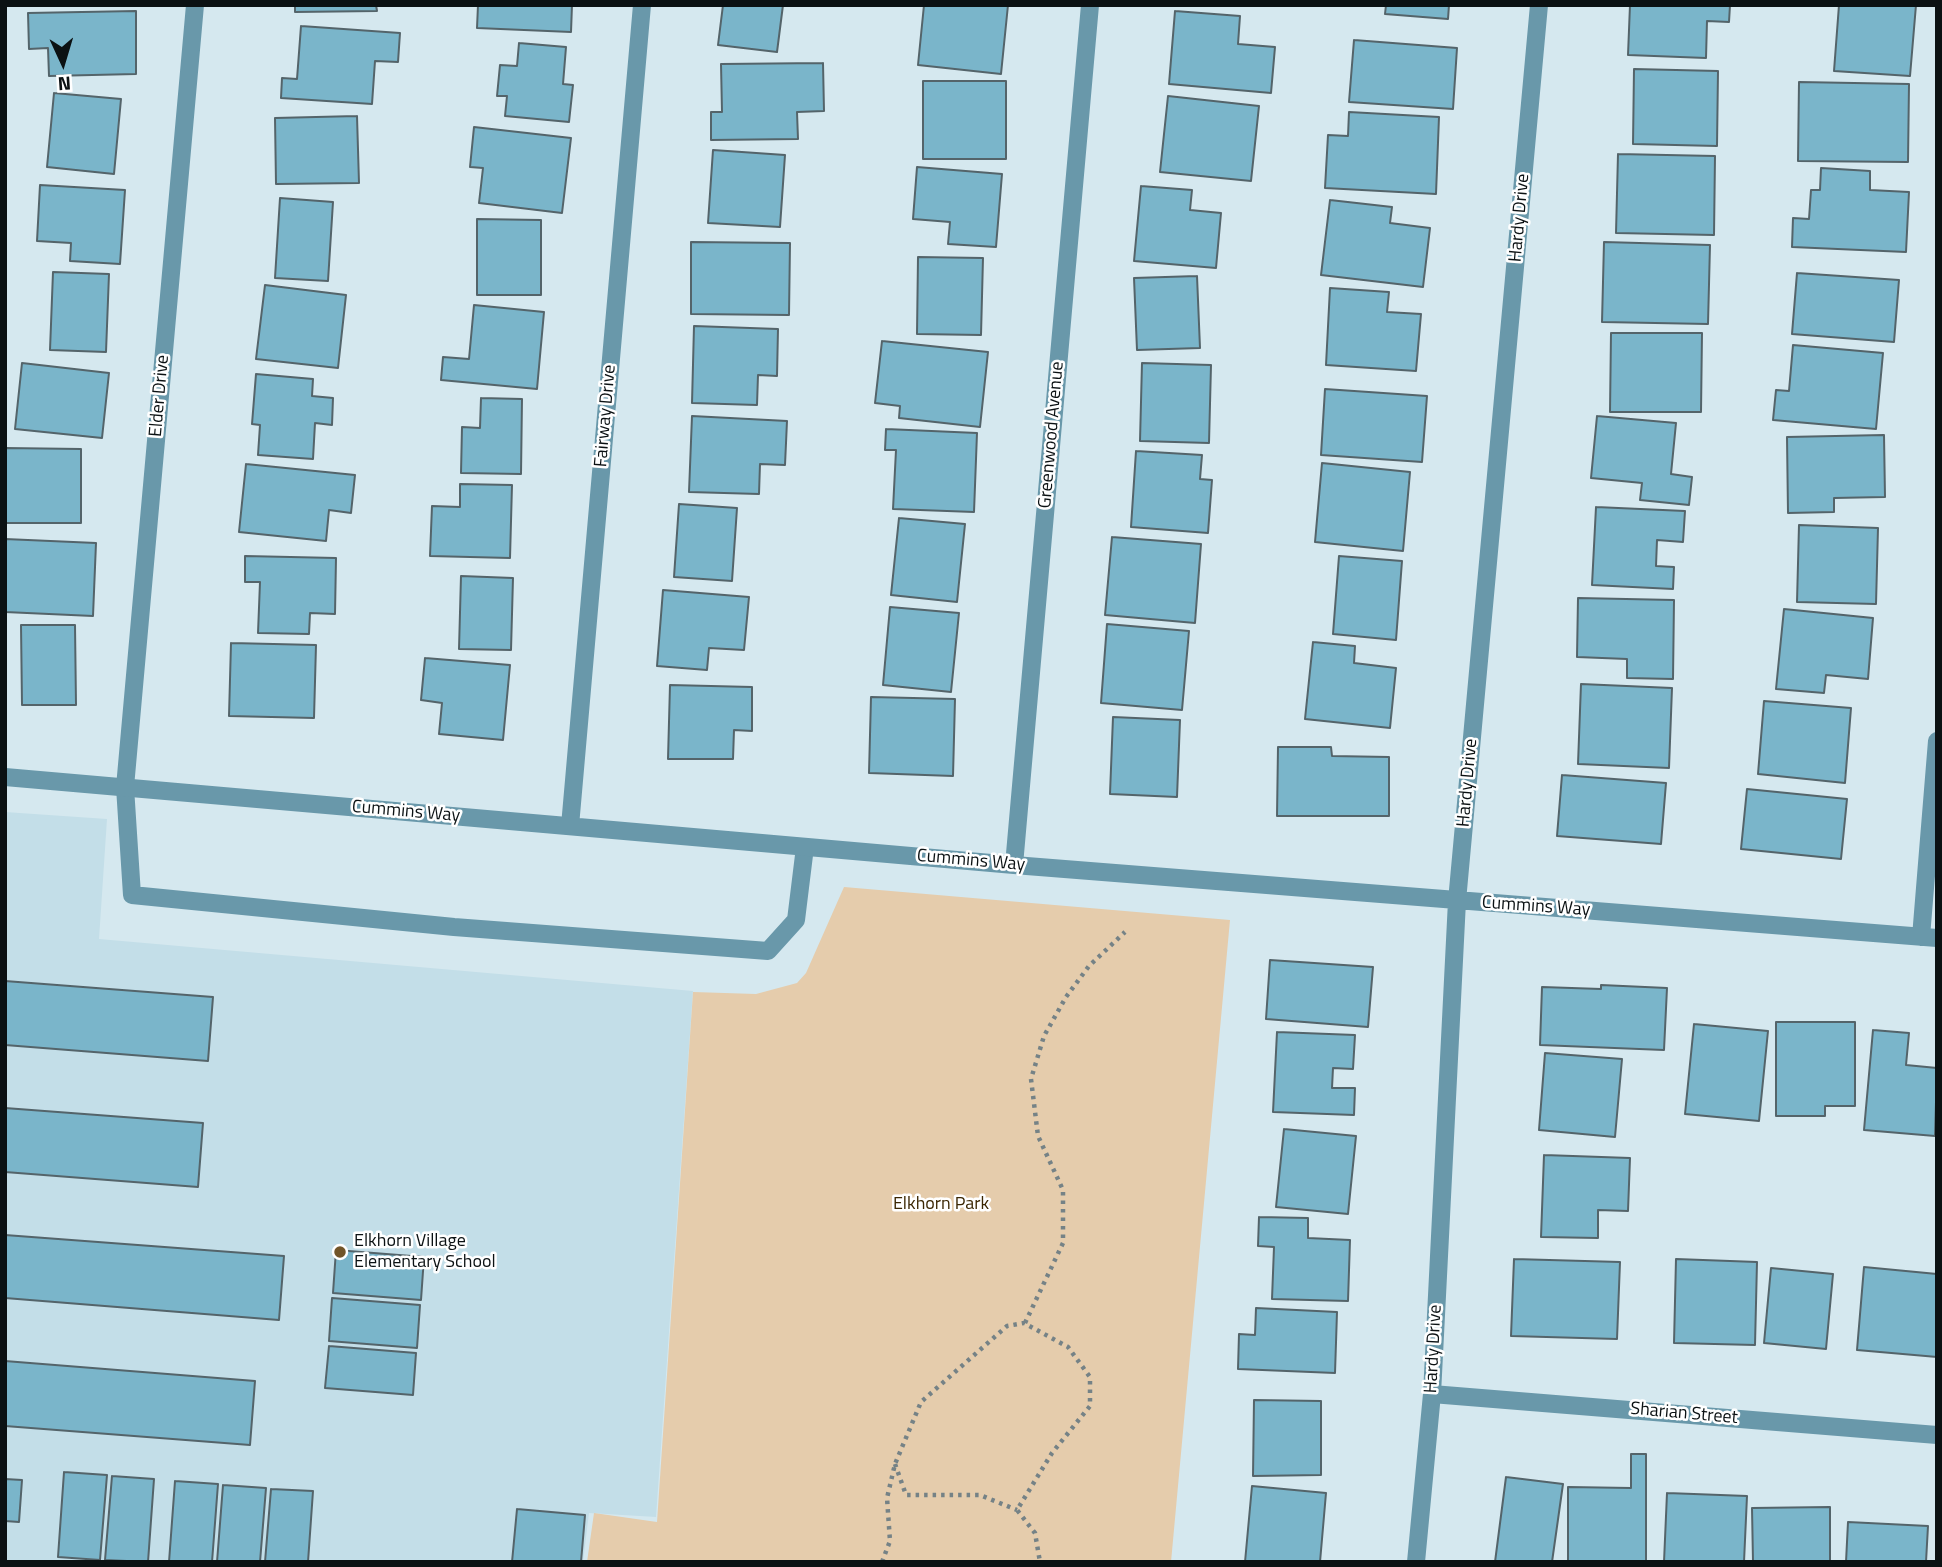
<!DOCTYPE html>
<html>
<head>
<meta charset="utf-8">
<style>
  body { margin:0 }
  #map { position:relative; width:1942px; height:1567px; overflow:hidden; background:#d5e8ef; font-family:"Titillium Web",sans-serif }
  canvas { display:block }
  .frame { position:absolute; inset:0; border:7px solid #0b1113; pointer-events:none }
  .north { position:absolute; left:28px; top:28px; width:70px; height:70px; -webkit-text-stroke:5px #fff; paint-order:stroke; rotate:176deg; font-size:19px; font-weight:700; line-height:28px; text-align:center; color:#0b1113 }
  .north::after { content:''; display:block; margin:auto; width:24px; height:32px; background:#0b1113; clip-path:polygon(50% 0,100% 100%,50% 72%,0 100%) }
</style>
</head>
<body>
<div id="map">
<canvas width="1942" height="1567"></canvas>
<div class="frame"></div>
<div class="north">N</div>
</div>
<script>
const g = document.querySelector('canvas').getContext('2d');
g.lineJoin = 'round';
function fillPath(path, color) { g.fillStyle = color; g.fill(path, 'evenodd'); }
const shape = rows => new Path2D(rows.map(r => 'M' + r).join(''));
function stroke(path, color, width, dash) { g.strokeStyle = color; g.lineWidth = width; g.lineCap = dash ? 'butt' : 'round'; g.setLineDash(dash || []); g.stroke(path); }
function write(font, color, halo, rows, align = 'center') {
  g.font = font + ' "Titillium Web",sans-serif'; g.lineWidth = 5; g.setLineDash([]); g.textBaseline = 'middle'; g.strokeStyle = halo; g.fillStyle = color; for (const [text, x, y, turn = 0] of rows) {
    g.save(); g.translate(x, y); g.rotate((+turn || 0) * Math.PI / 180); g.textAlign = isNaN(turn) ? turn : align; if (halo) g.strokeText(text, 0, 0); g.fillText(text, 0, 0); g.restore();
  }
}
const built = shape([
  [5,812,107,819,99,939,693,991,656,1517,589,1513,583,1562,5,1562]
]);
const green = shape([
  [844,887,1230,920,1171,1562,587,1562,594,1513,657,1522,693,992,756,994,797,983,806,973]
]);
const building = shape([
  [295,5,376,5,377,11,295,12,295,5],
  [478,5,572,5,571,32,477,28,478,5],
  [723,5,783,5,777,52,718,45,723,5],
  [924,5,1008,5,1001,74,918,65,924,5],
  [1386,5,1449,5,1448,19,1385,14,1386,5],
  [1630,5,1730,5,1729,22,1707,21,1706,58,1628,55,1630,5],
  [1839,5,1916,5,1910,76,1834,71,1839,5],
  [136,11,136,74,49,76,48,48,29,49,28,13,136,11],
  [1175,11,1240,16,1238,44,1275,47,1271,93,1169,84,1175,11],
  [301,26,400,33,398,62,375,61,372,104,281,98,282,78,297,79,301,26],
  [1354,40,1457,48,1453,109,1349,102,1354,40],
  [519,43,566,47,563,84,573,85,569,122,505,116,507,96,497,96,500,65,517,66,519,43],
  [823,63,824,111,797,112,798,139,711,140,711,112,722,112,721,64,823,63],
  [1634,69,1718,71,1717,146,1633,144,1634,69],
  [923,81,1006,81,1006,159,923,159,923,81],
  [1799,82,1909,84,1908,162,1798,161,1799,82],
  [54,93,121,99,114,174,47,167,54,93],
  [1168,96,1259,106,1251,181,1160,172,1168,96],
  [1349,112,1439,117,1436,194,1325,188,1328,135,1348,136,1349,112],
  [357,116,359,183,276,184,275,118,357,116],
  [474,127,571,138,562,213,479,203,483,168,470,167,474,127],
  [713,150,785,155,780,227,708,223,713,150],
  [1618,154,1715,156,1714,235,1616,233,1618,154],
  [917,167,1002,174,996,247,948,244,950,222,913,219,917,167],
  [1821,168,1870,171,1870,190,1909,192,1906,252,1792,247,1793,218,1809,219,1811,190,1820,190,1821,168],
  [40,185,125,190,120,264,70,261,71,243,37,241,40,185],
  [1141,186,1192,190,1190,210,1221,213,1216,268,1134,261,1141,186],
  [280,198,333,202,328,281,275,278,280,198],
  [1330,200,1392,207,1390,223,1430,228,1423,287,1321,275,1330,200],
  [477,219,541,220,541,295,477,295,477,219],
  [691,242,790,243,789,315,691,314,691,242],
  [1604,242,1710,245,1708,324,1602,322,1604,242],
  [918,257,983,258,981,335,917,334,918,257],
  [53,272,109,274,106,352,50,350,53,272],
  [1797,273,1899,280,1894,342,1792,334,1797,273],
  [1197,276,1200,348,1137,350,1134,278,1197,276],
  [265,285,346,295,338,368,256,359,265,285],
  [1330,288,1389,292,1387,312,1421,314,1416,371,1326,365,1330,288],
  [474,305,544,312,537,389,441,380,443,357,469,359,474,305],
  [694,326,778,329,777,376,758,375,757,405,692,403,694,326],
  [1611,333,1702,333,1701,412,1610,412,1611,333],
  [882,341,988,352,980,427,899,418,900,406,875,403,882,341],
  [1793,345,1883,353,1876,429,1773,420,1776,390,1789,391,1793,345],
  [22,363,109,373,102,438,15,429,22,363],
  [1142,363,1211,365,1209,443,1140,441,1142,363],
  [256,374,313,379,312,396,333,398,332,425,315,423,313,459,258,455,260,425,252,424,256,374],
  [1325,389,1427,396,1422,462,1321,455,1325,389],
  [481,398,522,399,521,474,461,473,462,427,480,428,481,398],
  [692,416,787,421,785,465,760,464,759,494,689,492,692,416],
  [1597,416,1676,423,1671,474,1692,477,1689,505,1640,500,1642,483,1591,478,1597,416],
  [886,429,977,433,974,512,893,509,896,450,885,450,886,429],
  [1884,435,1885,497,1834,498,1834,512,1788,513,1787,437,1884,435],
  [5,448,81,449,81,523,5,523,5,448],
  [1136,451,1202,455,1200,479,1212,480,1208,533,1131,527,1136,451],
  [1322,463,1410,472,1403,551,1315,542,1322,463],
  [246,464,355,475,351,513,329,510,326,541,239,532,246,464],
  [460,484,512,485,510,558,430,556,432,506,460,507,460,484],
  [679,504,737,508,732,581,674,577,679,504],
  [1596,507,1685,511,1683,542,1657,540,1656,566,1674,567,1673,589,1592,585,1596,507],
  [899,518,965,524,957,602,891,595,899,518],
  [1799,525,1878,528,1876,604,1797,602,1799,525],
  [1112,537,1201,544,1195,623,1105,615,1112,537],
  [5,539,96,543,93,616,5,612,5,539],
  [245,556,336,558,335,614,310,613,309,634,258,633,260,582,245,582,245,556],
  [1339,556,1402,561,1396,640,1333,634,1339,556],
  [461,576,513,578,511,650,459,649,461,576],
  [663,590,749,597,744,650,709,648,707,670,657,666,663,590],
  [1578,598,1674,600,1673,679,1627,678,1627,659,1577,657,1578,598],
  [890,607,959,613,951,692,883,685,890,607],
  [1784,609,1873,618,1868,679,1826,675,1824,693,1776,689,1784,609],
  [1107,624,1189,631,1182,710,1101,703,1107,624],
  [21,625,75,625,76,705,22,705,21,625],
  [1313,642,1355,646,1354,663,1396,668,1390,728,1305,719,1313,642],
  [231,643,316,645,314,718,229,716,231,643],
  [425,658,510,665,503,740,439,734,442,703,421,700,425,658],
  [1581,684,1672,688,1669,768,1578,764,1581,684],
  [670,685,752,687,752,731,734,730,733,759,668,759,670,685],
  [871,697,955,699,953,776,869,773,871,697],
  [1764,701,1851,708,1845,783,1758,774,1764,701],
  [1113,717,1180,720,1177,797,1110,794,1113,717],
  [1278,747,1331,747,1332,756,1389,757,1389,816,1277,816,1278,747],
  [1562,775,1666,783,1661,844,1557,836,1562,775],
  [1747,789,1847,799,1841,859,1741,849,1747,789],
  [1270,960,1373,967,1368,1027,1266,1019,1270,960],
  [5,981,213,997,208,1061,5,1045,5,981],
  [1601,985,1667,988,1664,1050,1540,1045,1542,987,1601,989,1601,985],
  [1776,1022,1855,1022,1855,1106,1825,1106,1825,1116,1776,1116,1776,1022],
  [1694,1024,1768,1031,1759,1121,1685,1114,1694,1024],
  [1873,1030,1909,1033,1906,1065,1937,1068,1935,1136,1864,1130,1873,1030],
  [1277,1032,1355,1035,1353,1069,1333,1068,1332,1088,1355,1088,1354,1115,1273,1112,1277,1032],
  [1545,1053,1622,1059,1615,1137,1539,1130,1545,1053],
  [5,1108,203,1123,198,1187,5,1172,5,1108],
  [1284,1129,1356,1136,1348,1214,1276,1207,1284,1129],
  [1544,1155,1630,1158,1628,1211,1598,1210,1598,1238,1541,1237,1544,1155],
  [1259,1217,1308,1218,1308,1238,1350,1240,1348,1301,1272,1299,1274,1247,1258,1246,1259,1217],
  [5,1235,284,1256,279,1320,5,1298,5,1235],
  [336,1250,424,1257,421,1300,333,1293,336,1250],
  [1514,1259,1620,1262,1617,1339,1511,1336,1514,1259],
  [1676,1259,1757,1262,1755,1345,1674,1343,1676,1259],
  [1864,1267,1937,1274,1937,1357,1857,1350,1864,1267],
  [1771,1268,1833,1274,1826,1349,1764,1343,1771,1268],
  [332,1298,420,1305,417,1348,329,1341,332,1298],
  [1256,1308,1337,1312,1335,1373,1238,1369,1239,1334,1255,1335,1256,1308],
  [329,1346,416,1353,413,1395,325,1388,329,1346],
  [5,1361,255,1381,250,1445,5,1426,5,1361],
  [1254,1400,1321,1401,1321,1475,1253,1476,1254,1400],
  [1631,1454,1646,1454,1646,1562,1568,1562,1568,1487,1631,1488,1631,1454],
  [64,1472,107,1475,100,1560,58,1557,64,1472],
  [112,1476,154,1479,148,1562,105,1560,112,1476],
  [1506,1477,1563,1484,1552,1562,1495,1562,1506,1477],
  [5,1479,22,1480,19,1522,5,1521,5,1479],
  [175,1481,218,1484,212,1562,169,1562,175,1481],
  [223,1485,266,1488,260,1562,217,1562,223,1485],
  [1252,1486,1326,1493,1320,1562,1245,1562,1252,1486],
  [271,1489,313,1491,308,1562,265,1562,271,1489],
  [1667,1493,1747,1496,1744,1562,1664,1562,1667,1493],
  [1830,1507,1830,1562,1753,1562,1752,1508,1830,1507],
  [517,1509,585,1515,581,1562,512,1562,517,1509],
  [1848,1522,1928,1526,1926,1562,1846,1562,1848,1522]
]);
const path = shape([
  [1025,1323,1063,1243,1063,1190,1038,1136,1031,1079,1044,1036,1066,997,1089,966,1125,932],
  [895,1464,906,1495,980,1495,1017,1510],
  [882,1562,890,1541,887,1498,895,1464,921,1402,1007,1326,1024,1323,1068,1347,1090,1377,1090,1406,1052,1453,1017,1510,1035,1533,1040,1562]
]);
const lane = shape([
  [125,787,132,895,454,927,768,951,796,920,805,847]
]);
const street = shape([
  [5,777,1014,865,1937,938],
  [125,787,195,5],
  [570,826,642,5],
  [1014,865,1090,5],
  [1921,937,1937,741],
  [1432,1394,1937,1435],
  [1416,1562,1432,1394,1457,901,1539,5]
]);
const markers = [
  [340,1252,7,"#715428"]
];
const streetNames = [
  ["Hardy Drive",1520,218,-85],
  ["Elder Drive",160,396,-85],
  ["Fairway Drive",606,416,-85],
  ["Greenwood Avenue",1052,435,-85],
  ["Hardy Drive",1468,783,-85],
  ["Cummins Way",406,812,5],
  ["Cummins Way",971,861,5],
  ["Cummins Way",1536,907,4],
  ["Hardy Drive",1434,1349,-87],
  ["Sharian Street",1684,1414,5]
];
const parkNames = [
  ["Elkhorn Park",941,1205]
];
const poiNames = [
  ["Elkhorn Village",354,1242],
  ["Elementary School",354,1263]
];
fillPath(built, '#c3dee8');
fillPath(green, '#e5ccac');
fillPath(building, '#7ab5ca');
stroke(building, '#54646a', 2);
stroke(path, '#758286', 4.5, [3.5, 5]);
stroke(lane, '#6998aa', 18);
stroke(street, '#6998aa', 18);
for (const [x, y, r, color] of markers) { const dot = new Path2D(); dot.arc(x, y, r, 0, 2 * Math.PI); g.fillStyle = color; g.fill(dot); stroke(dot, '#fff', 2.5); }
write('18px', '#0b1113', '#fff', streetNames);
write('18px', '#3b2602', '#fff', parkNames);
write('18px', '#0b1113', '#fff', poiNames, 'left');
</script>
</body>
</html>
